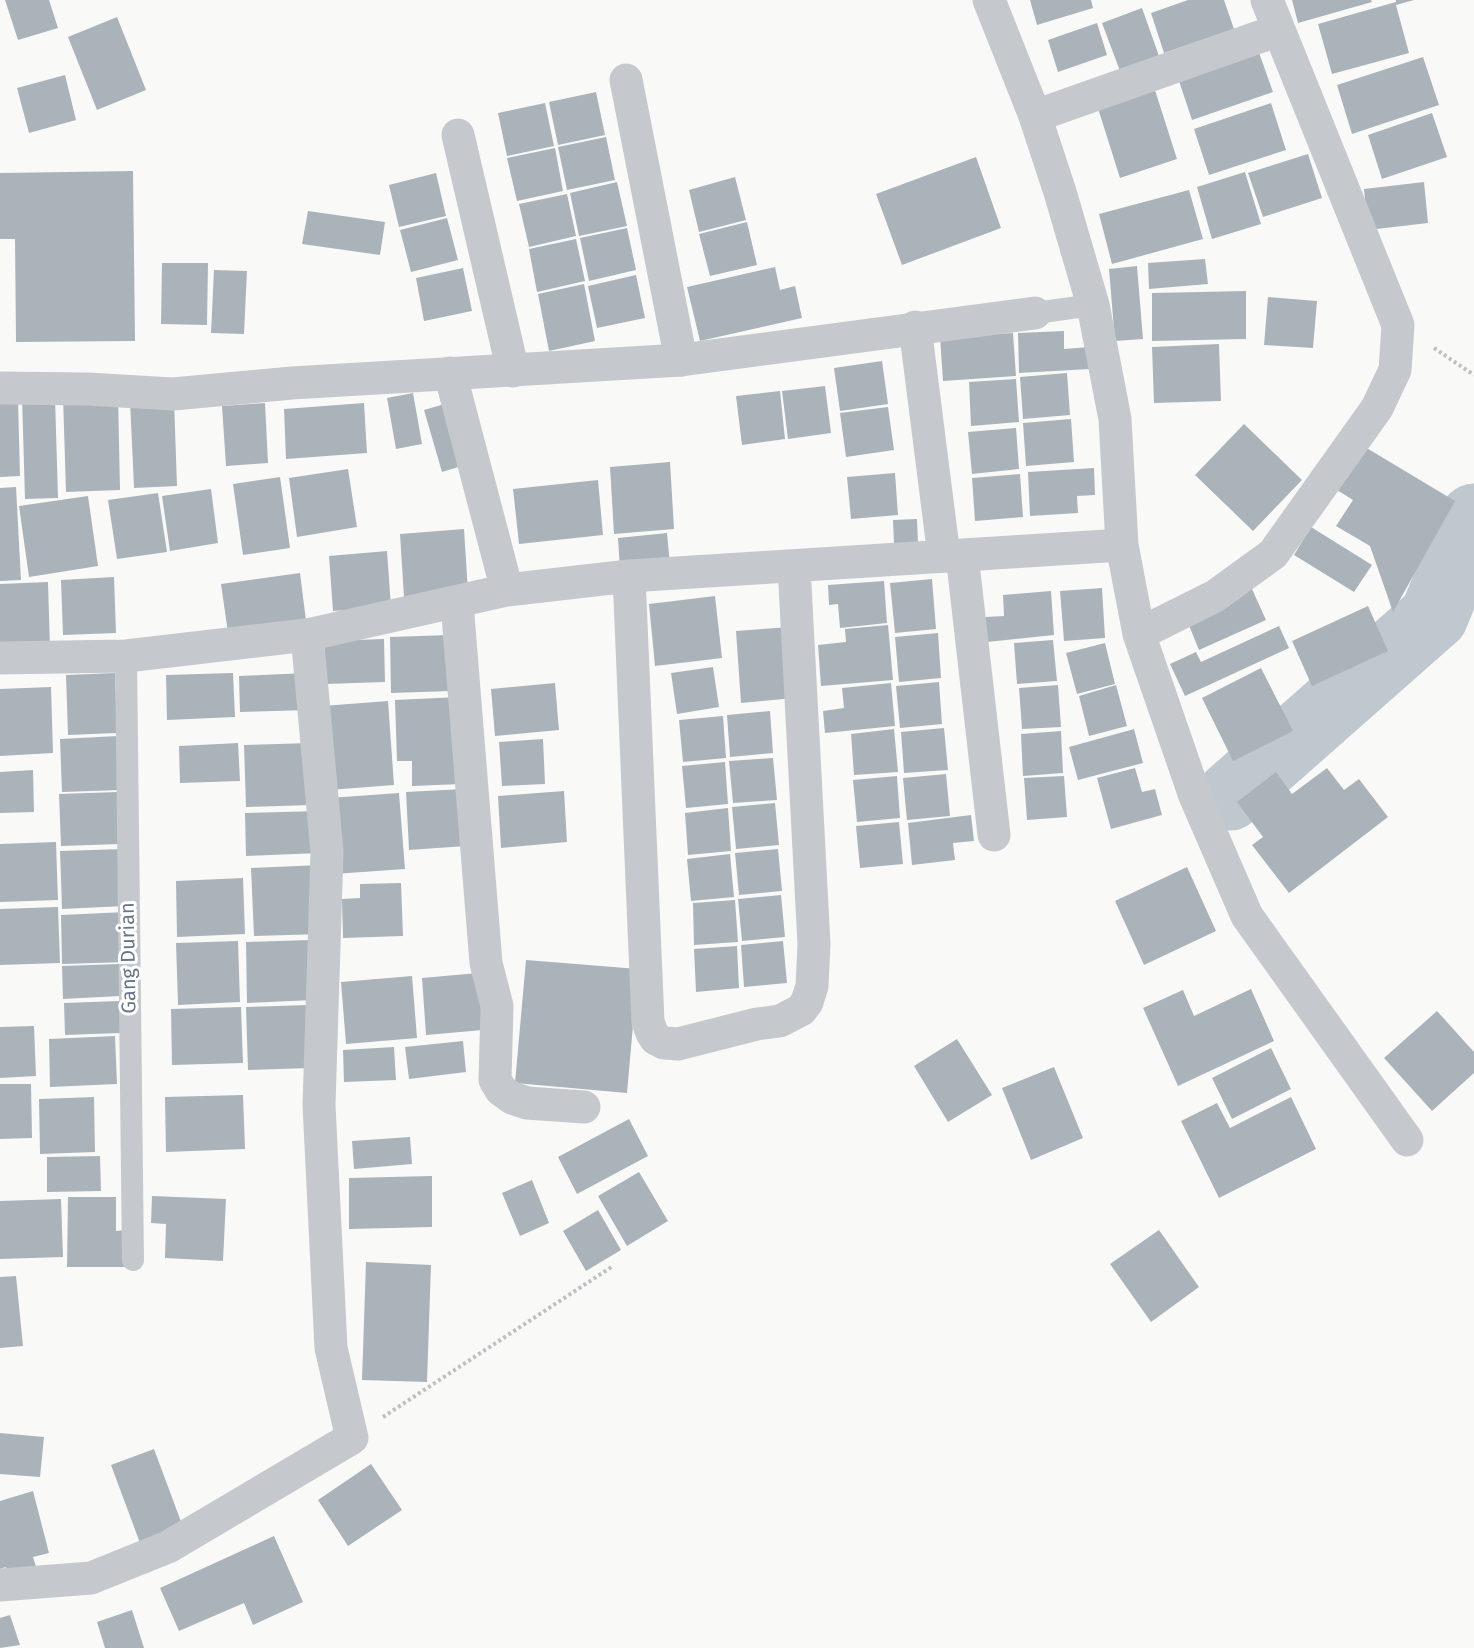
<!DOCTYPE html>
<html>
<head>
<meta charset="utf-8">
<style>
  body { margin:0 }
  canvas { display:block; background:#f9faf7 }
</style>
</head>
<body>
<canvas width="1474" height="1648"></canvas>
<script>
const g = document.querySelector('canvas').getContext('2d');
g.lineJoin = 'round';
const shape = rows => new Path2D(rows.map(r => 'M' + r).join(''));
function stroke(path, color, width, dash) { g.strokeStyle = color; g.lineWidth = width; g.lineCap = dash ? 'butt' : 'round'; g.setLineDash(dash || []); g.stroke(path); }
function fillPath(path, color) { g.fillStyle = color; g.fill(path, 'evenodd'); }
function write(font, color, halo, rows, align = 'center') {
  g.font = font + ' "Fira Sans",sans-serif'; g.lineWidth = 6; g.setLineDash([]); g.textBaseline = 'middle'; g.strokeStyle = halo; g.fillStyle = color; for (const [text, x, y, turn = 0] of rows) {
    g.save(); g.translate(x, y); g.rotate((+turn || 0) * Math.PI / 180); g.textAlign = isNaN(turn) ? turn : align; if (halo) g.strokeText(text, 0, 0); g.fillText(text, 0, 0); g.restore();
  }
}
const river = shape([
  [1230,796,1434,616,1474,518]
]);
const building = shape([
  [5,0,49,0,58,28,18,40],
  [1030,0,1091,0,1093,8,1037,25],
  [1188,0,1224,0,1234,29,1164,53,1151,13],
  [1292,0,1371,0,1372,2,1298,23],
  [1396,0,1414,0,1396,5,1409,53,1332,74,1318,24,1396,2],
  [1142,8,1159,56,1120,71,1102,23],
  [117,17,146,90,97,110,68,37],
  [1097,23,1107,55,1058,72,1048,40],
  [1257,47,1273,92,1192,120,1177,75],
  [1423,57,1439,105,1352,134,1337,85],
  [65,75,76,120,29,133,17,88],
  [1153,84,1177,159,1120,178,1096,102],
  [596,92,605,135,558,145,549,102],
  [545,103,554,146,507,156,498,113],
  [1271,103,1286,150,1209,175,1194,129],
  [1432,113,1447,157,1382,179,1368,135],
  [606,137,615,180,567,190,558,147],
  [555,148,563,191,517,201,507,158],
  [1308,154,1322,198,1263,217,1248,173],
  [976,157,1001,228,902,265,876,194],
  [133,171,135,341,16,342,15,239,0,239,0,173],
  [1245,172,1261,224,1212,239,1197,187],
  [436,173,446,216,399,227,389,185],
  [735,177,746,220,699,232,689,190],
  [617,182,627,226,579,236,570,193],
  [1424,182,1428,223,1368,230,1364,189],
  [1189,190,1203,239,1112,264,1099,214],
  [567,194,576,236,529,247,519,204],
  [308,211,385,222,380,255,302,244],
  [447,218,458,260,411,272,400,230],
  [747,222,757,265,710,276,699,234],
  [627,228,636,270,589,281,580,238],
  [576,239,585,281,537,292,529,249],
  [1205,259,1208,284,1149,289,1148,263],
  [162,263,208,263,207,325,161,324],
  [1137,266,1143,339,1115,341,1109,269],
  [775,267,780,290,795,286,802,318,700,341,687,287],
  [463,268,472,311,424,321,416,278],
  [214,270,247,271,244,334,211,333],
  [636,275,645,318,597,328,588,286],
  [584,284,595,341,549,351,538,294],
  [1246,291,1246,339,1152,341,1152,293],
  [1268,297,1317,301,1313,348,1264,345],
  [1064,331,1064,349,1089,347,1090,369,1019,373,1018,333],
  [1013,333,1016,376,943,381,940,337],
  [1219,344,1221,401,1154,403,1152,347],
  [882,361,888,404,840,411,834,368],
  [1067,373,1070,415,1023,419,1020,377],
  [1016,379,1019,422,971,426,969,382],
  [825,386,831,433,788,439,782,391],
  [780,391,785,439,742,445,736,396],
  [413,393,422,444,396,449,387,398],
  [118,394,120,490,66,492,63,396],
  [22,397,55,397,58,498,25,499],
  [18,400,20,476,0,477,0,401],
  [174,400,177,486,134,488,130,401],
  [265,403,268,463,226,466,222,406],
  [364,403,367,453,286,459,284,409],
  [448,403,465,465,442,472,424,410],
  [888,407,894,450,846,457,840,413],
  [1071,419,1074,462,1026,466,1023,423],
  [1244,424,1302,480,1253,531,1195,475],
  [1016,428,1019,469,972,474,968,432],
  [1365,447,1455,501,1393,612,1370,546,1336,526,1353,500,1337,490],
  [670,462,674,529,614,534,610,467],
  [1094,468,1095,495,1077,496,1078,513,1030,516,1028,472],
  [348,469,357,527,297,537,289,478],
  [895,473,898,515,851,519,847,477],
  [1020,474,1023,517,975,521,972,478],
  [280,477,290,548,243,555,233,484],
  [598,480,603,535,519,544,513,489],
  [16,487,21,580,0,581,0,488],
  [211,489,218,543,170,551,162,496],
  [158,493,167,552,117,559,108,500],
  [88,496,98,566,29,577,19,506],
  [917,519,918,544,894,545,893,520],
  [1311,527,1372,565,1354,592,1294,555],
  [464,529,468,592,404,597,400,534],
  [667,533,670,565,620,569,618,538],
  [387,551,391,607,333,611,329,556],
  [300,573,307,629,229,640,221,584],
  [114,577,116,633,63,635,61,580],
  [932,579,936,629,895,633,890,583],
  [884,581,887,623,840,628,838,604,829,605,828,585],
  [48,582,50,649,0,650,0,584],
  [1102,588,1105,638,1064,641,1060,591],
  [1252,589,1266,620,1199,650,1186,618],
  [1051,591,1054,635,987,642,985,617,1004,616,1003,595],
  [715,596,722,658,655,666,649,604],
  [1368,606,1388,651,1312,686,1292,641],
  [888,625,893,680,821,686,818,645,846,642,845,629],
  [1279,626,1289,648,1185,696,1170,664,1196,652,1201,662],
  [789,627,794,698,741,703,736,631],
  [938,633,941,678,899,682,895,637],
  [449,635,451,691,391,693,390,637],
  [384,639,385,682,325,684,325,641],
  [1053,640,1057,681,1017,684,1014,643],
  [1105,643,1115,684,1077,694,1066,653],
  [713,667,719,707,677,714,671,673],
  [1261,668,1293,731,1233,761,1202,698],
  [115,673,117,733,68,735,66,675],
  [233,673,235,717,167,720,166,675],
  [307,673,308,710,240,712,239,676],
  [939,682,942,724,900,728,896,686],
  [555,683,559,730,495,736,491,689],
  [891,683,895,726,825,733,823,711,844,708,842,688],
  [1058,685,1061,727,1022,729,1019,688],
  [1116,685,1127,726,1089,736,1079,696],
  [51,687,53,753,0,756,0,689],
  [459,697,461,784,412,786,412,761,397,761,395,700],
  [388,701,394,785,329,790,323,706],
  [770,711,773,753,730,757,727,715],
  [723,716,726,758,683,762,679,720],
  [944,728,948,770,904,773,901,732],
  [894,729,898,772,854,775,851,734],
  [1134,729,1143,763,1078,780,1069,747],
  [1061,731,1063,773,1023,776,1021,734],
  [118,736,120,790,62,792,60,739],
  [543,739,545,784,502,786,499,742],
  [238,743,240,781,180,783,179,746],
  [310,743,312,805,246,807,244,745],
  [773,758,777,800,733,803,729,761],
  [725,762,728,804,686,808,682,766],
  [1135,768,1142,792,1155,789,1162,815,1111,829,1097,778],
  [1327,768,1344,790,1359,779,1388,817,1289,893,1252,845,1263,837,1237,802,1276,772,1292,794],
  [33,770,34,812,0,813,0,772],
  [946,774,950,816,907,820,903,778],
  [897,776,900,818,857,822,853,780],
  [1064,776,1067,817,1027,820,1024,778],
  [463,789,466,846,409,850,406,792],
  [564,791,567,842,501,848,498,796],
  [118,792,120,844,61,846,59,794],
  [399,793,405,869,334,874,329,798],
  [775,803,779,845,736,849,732,807],
  [728,808,731,851,688,855,685,813],
  [319,811,320,853,246,856,245,813],
  [971,815,974,841,953,843,955,860,912,865,908,823],
  [899,822,903,864,860,868,856,826],
  [56,842,58,900,0,902,0,844],
  [123,849,125,906,62,909,60,851],
  [778,849,782,891,739,895,735,853],
  [730,854,734,897,691,901,687,859],
  [321,865,323,934,254,936,251,868],
  [1187,867,1216,931,1144,965,1115,901],
  [243,878,245,934,177,937,176,881],
  [401,883,403,936,343,938,342,899,360,898,360,884],
  [781,895,785,937,742,941,738,899],
  [735,900,738,942,694,945,693,903],
  [58,907,60,963,0,965,0,909],
  [126,912,127,962,62,964,61,915],
  [311,940,313,1000,247,1003,246,942],
  [238,941,240,1002,178,1005,176,943],
  [783,941,787,983,744,987,741,945],
  [737,946,739,988,696,992,694,949],
  [526,960,638,969,627,1093,515,1083],
  [119,964,120,996,63,999,62,966],
  [478,973,483,1030,426,1035,422,978],
  [412,976,417,1038,346,1044,341,982],
  [1251,989,1274,1041,1178,1086,1143,1008,1183,990,1194,1016],
  [119,1001,121,1033,65,1035,64,1003],
  [308,1005,310,1068,248,1070,246,1007],
  [241,1007,243,1063,172,1065,171,1009],
  [1437,1011,1474,1052,1474,1073,1432,1111,1384,1058],
  [34,1026,36,1076,0,1078,0,1027],
  [115,1036,117,1084,50,1087,49,1039],
  [957,1039,992,1095,948,1122,914,1066],
  [463,1041,466,1072,409,1079,405,1047],
  [394,1047,396,1080,344,1082,343,1050],
  [1271,1048,1291,1089,1232,1119,1212,1078],
  [1054,1067,1083,1138,1031,1160,1002,1088],
  [0,1084,31,1084,32,1138,0,1139],
  [243,1095,245,1149,166,1152,165,1097],
  [94,1097,95,1152,40,1154,39,1099],
  [1291,1097,1316,1149,1219,1198,1181,1121,1217,1103,1230,1128],
  [629,1119,648,1156,577,1194,558,1157],
  [410,1137,412,1164,354,1169,352,1141],
  [100,1156,101,1191,47,1192,47,1157],
  [639,1172,668,1221,627,1246,598,1196],
  [432,1176,432,1227,349,1229,349,1178],
  [532,1180,549,1223,520,1236,502,1193],
  [152,1196,226,1199,223,1261,165,1258,166,1224,151,1223],
  [68,1197,116,1197,116,1231,125,1230,125,1267,67,1267],
  [61,1199,63,1257,0,1259,0,1201],
  [598,1210,621,1250,586,1271,563,1231],
  [1159,1230,1199,1287,1151,1322,1110,1264],
  [366,1262,431,1265,427,1382,362,1380],
  [16,1276,23,1346,0,1348,0,1277],
  [0,1433,44,1437,40,1477,0,1474],
  [154,1449,183,1527,140,1543,111,1465],
  [371,1464,402,1510,348,1546,318,1500],
  [33,1491,49,1553,33,1557,38,1573,10,1581,6,1567,0,1569,0,1501],
  [274,1536,303,1602,253,1625,244,1603,179,1631,160,1588],
  [132,1610,144,1648,105,1648,97,1622],
  [10,1615,20,1645,0,1648,0,1618]
]);
const path = shape([
  [1434,348,1474,375],
  [383,1417,613,1266]
]);
const service = shape([
  [1035,313,1093,305],
  [126,656,133,1260]
]);
const minor = shape([
  [989,0,1035,116,1060,192,1093,305,1115,419,1122,545,1139,634,1195,796,1247,916,1407,1140],
  [626,80,681,360],
  [1035,116,1279,30],
  [458,135,513,371],
  [915,327,944,556],
  [450,373,507,590],
  [962,555,994,835],
  [629,576,648,1022,652,1033,656,1039,664,1043,678,1044,757,1024,780,1021,801,1010,807,1002,812,986,814,944,794,566],
  [457,603,486,963,497,1006,495,1080,501,1090,512,1098,527,1103,584,1107],
  [1139,634,1215,596,1273,554,1377,408,1395,370,1398,325,1267,0],
  [0,658,126,656,307,635,507,590,629,576,1122,545],
  [0,1585,91,1578,168,1547,352,1438,331,1348,319,1105,327,852,307,635]
]);
const tertiary = shape([
  [0,388,87,389,173,394,292,383,681,360,1035,313]
]);
const streetNames = [
  ["Gang Durian",129,958,-91]
];
stroke(river, '#bfc8ce', 69);
fillPath(building, '#abb3ba');
stroke(path, '#bdc0c3', 4, [3, 3]);
stroke(service, '#c5c9cd', 22);
stroke(minor, '#c5c9cd', 33);
stroke(tertiary, '#c5c9cd', 33);
write('20px', '#687689', '#fff', streetNames);
</script>
</body>
</html>
